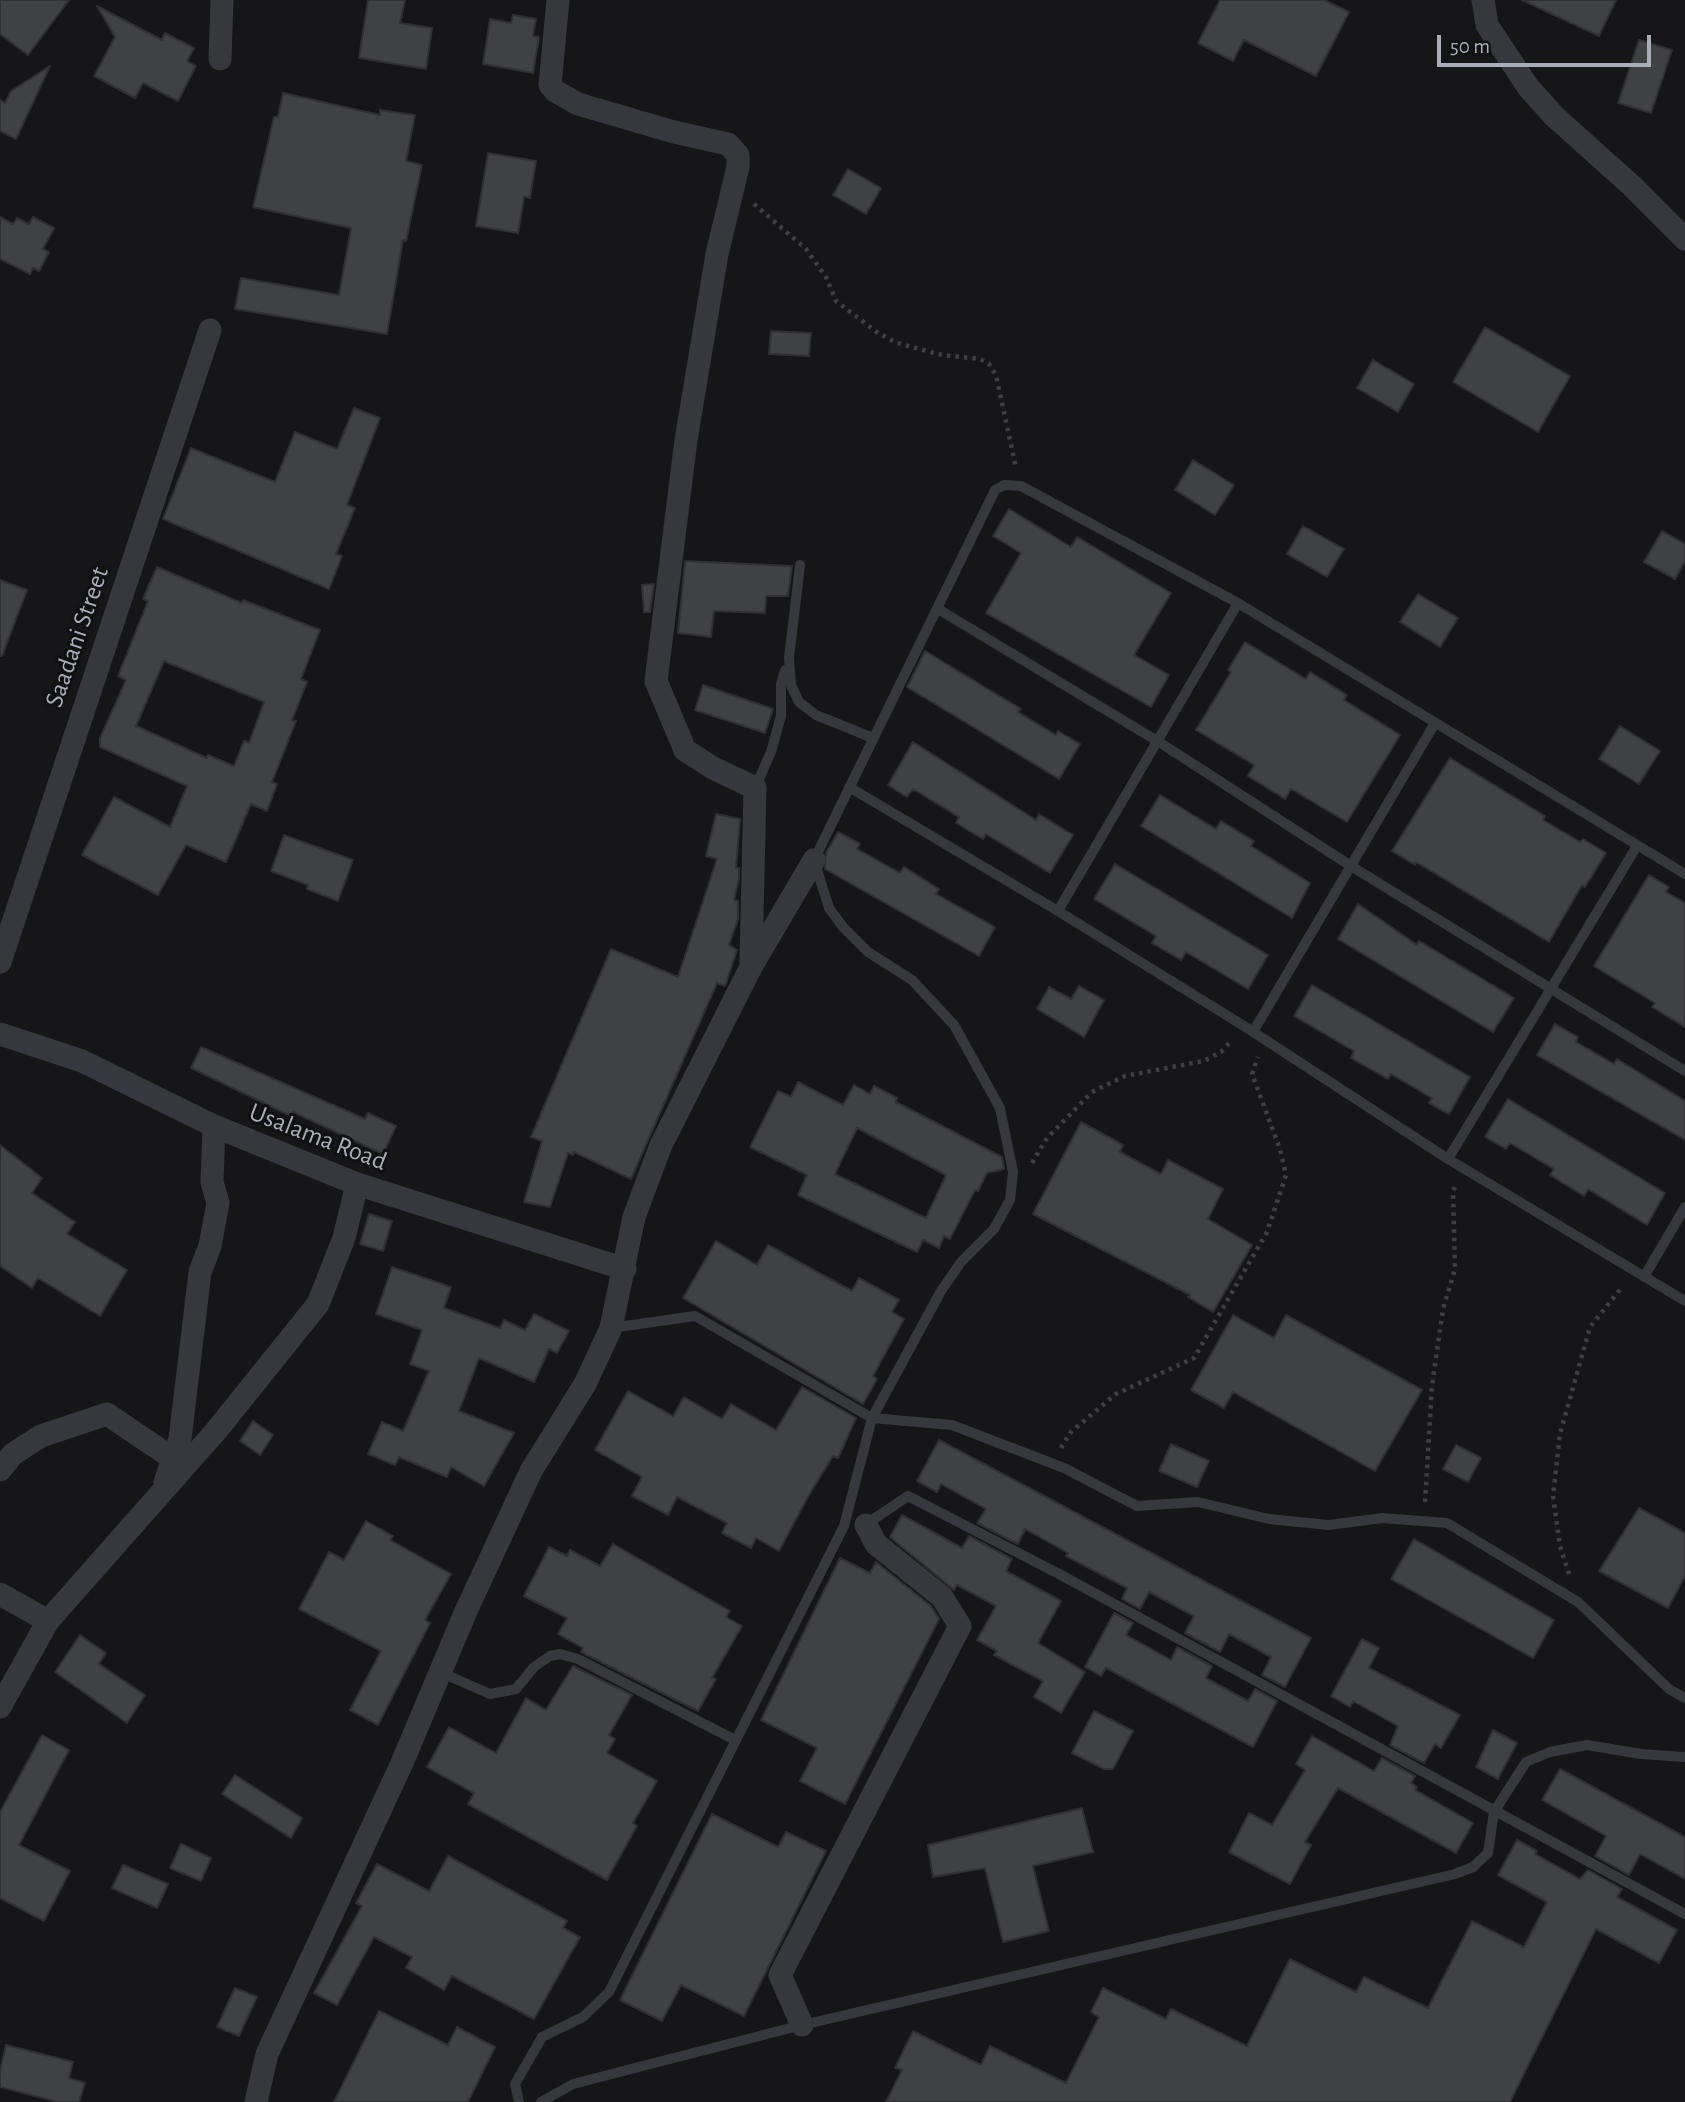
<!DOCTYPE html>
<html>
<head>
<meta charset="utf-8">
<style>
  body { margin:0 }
  #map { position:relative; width:1685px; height:2102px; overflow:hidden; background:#161618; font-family:"Alegreya Sans",sans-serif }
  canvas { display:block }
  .scale { position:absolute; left:1437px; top:35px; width:214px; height:32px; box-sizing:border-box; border:4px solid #a8adb8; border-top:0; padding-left:9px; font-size:21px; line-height:24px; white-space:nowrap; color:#a8adb8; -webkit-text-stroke:5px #111113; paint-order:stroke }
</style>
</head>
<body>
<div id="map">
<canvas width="1685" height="2102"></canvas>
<div class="scale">50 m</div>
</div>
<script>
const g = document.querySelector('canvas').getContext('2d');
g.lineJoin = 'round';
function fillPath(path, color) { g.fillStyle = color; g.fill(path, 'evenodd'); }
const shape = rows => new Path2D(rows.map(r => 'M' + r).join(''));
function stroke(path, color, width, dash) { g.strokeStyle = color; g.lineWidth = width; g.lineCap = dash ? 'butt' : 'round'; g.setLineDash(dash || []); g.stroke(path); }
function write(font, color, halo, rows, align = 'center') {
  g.font = font + ' "Alegreya Sans",sans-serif'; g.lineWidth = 6; g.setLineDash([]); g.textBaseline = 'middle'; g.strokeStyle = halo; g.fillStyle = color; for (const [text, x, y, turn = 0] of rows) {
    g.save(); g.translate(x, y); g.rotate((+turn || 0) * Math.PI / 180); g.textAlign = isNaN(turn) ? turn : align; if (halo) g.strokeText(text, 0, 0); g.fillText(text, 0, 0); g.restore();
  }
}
const building = shape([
  [0,0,69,0,28,55,0,34,0,0],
  [368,0,405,0,400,23,432,28,426,69,359,58,368,0],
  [1220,0,1324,0,1349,12,1316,76,1244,40,1233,61,1198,43,1220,0],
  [1522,0,1616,0,1599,36,1522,0],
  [97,6,162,40,165,33,194,48,187,61,196,66,178,101,143,83,135,98,94,76,115,37,97,6],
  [513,15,536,19,533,36,539,37,533,73,483,64,490,19,511,23,513,15],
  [1639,40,1672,50,1651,113,1618,103,1639,40],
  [50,66,16,139,0,131,0,100,5,103,11,91,50,66],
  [283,93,380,115,380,110,415,115,406,161,422,165,406,241,403,240,387,334,235,309,241,278,339,295,351,228,253,207,274,117,278,117,283,93],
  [488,153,536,161,530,198,524,197,518,233,476,226,488,153],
  [848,169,881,188,866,214,833,195,848,169],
  [0,217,13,224,17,218,29,224,33,217,54,228,43,249,49,252,39,271,33,268,30,274,0,259,0,217],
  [1485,327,1570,376,1538,432,1453,382,1485,327],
  [771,331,811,333,809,356,769,354,771,331],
  [1373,360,1414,384,1398,412,1357,388,1373,360],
  [354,408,380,418,347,505,355,508,336,554,342,556,329,589,163,519,191,448,275,482,295,432,337,449,354,408],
  [1193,460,1234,485,1215,515,1175,490,1193,460],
  [1009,509,1071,547,1077,537,1171,593,1134,655,1169,675,1151,707,986,613,1021,553,993,536,1009,509],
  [1303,526,1344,549,1327,577,1287,554,1303,526],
  [1662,531,1685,544,1685,561,1675,579,1644,562,1662,531],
  [685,561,792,566,788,596,766,596,765,613,714,611,711,637,678,633,685,561],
  [157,567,242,603,243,600,320,630,301,679,307,682,292,720,296,721,272,782,277,784,267,811,251,804,226,862,186,845,158,895,82,855,114,797,170,827,187,786,100,747,100,738,126,680,118,676,148,601,143,599,157,567],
  [164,661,264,702,249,743,244,741,234,766,208,755,207,758,136,726,164,661],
  [0,580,27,590,2,656,0,656,0,580],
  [654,584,650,612,644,612,642,585,654,584],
  [1418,594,1458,618,1440,647,1400,622,1418,594],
  [1245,642,1306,679,1310,672,1347,695,1344,700,1400,735,1347,822,1291,789,1285,799,1248,776,1254,765,1196,730,1231,672,1228,670,1245,642],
  [925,651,1021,709,1018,712,1056,735,1058,731,1080,744,1059,779,907,687,925,651],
  [703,685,773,709,765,733,695,710,703,685],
  [1620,726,1660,751,1639,784,1599,759,1620,726],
  [913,742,1036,820,1039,814,1073,835,1050,873,986,834,983,839,956,823,959,817,913,789,907,797,888,785,913,742],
  [1450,758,1545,816,1543,820,1580,842,1583,839,1606,853,1585,887,1582,885,1549,942,1416,862,1415,865,1392,851,1450,758],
  [1160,795,1216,829,1221,821,1254,841,1251,846,1310,883,1292,918,1141,826,1160,795],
  [716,814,740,819,736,868,739,868,739,879,734,900,738,901,738,919,729,945,737,950,725,986,717,983,631,1179,574,1152,573,1155,568,1153,550,1207,524,1202,542,1141,531,1137,611,949,678,977,717,859,706,856,716,814],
  [838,832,860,844,857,849,900,873,904,867,939,889,936,894,995,927,979,956,825,869,826,853,838,832],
  [284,835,353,860,338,901,307,889,308,885,271,871,284,835],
  [1115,864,1268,955,1248,989,1186,952,1181,960,1152,943,1156,936,1094,899,1115,864],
  [1649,875,1669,887,1666,892,1685,903,1685,1027,1652,1007,1655,1003,1594,966,1649,875],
  [1358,904,1417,945,1419,941,1514,998,1493,1032,1338,939,1358,904],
  [1312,985,1470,1077,1449,1114,1429,1103,1432,1098,1391,1074,1388,1079,1351,1058,1354,1051,1294,1016,1312,985],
  [1079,986,1104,1000,1084,1037,1037,1009,1049,987,1071,999,1079,986],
  [1555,1024,1578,1037,1576,1042,1614,1064,1617,1059,1685,1101,1685,1140,1537,1055,1555,1024],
  [201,1047,365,1119,368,1113,396,1126,383,1154,293,1112,291,1116,191,1068,201,1047],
  [798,1082,843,1105,854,1085,870,1094,874,1086,897,1098,896,1102,1002,1157,1004,1169,987,1173,978,1191,975,1190,950,1239,944,1236,939,1248,923,1240,917,1252,798,1195,807,1175,750,1147,778,1091,791,1097,798,1082],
  [857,1128,946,1175,926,1218,835,1174,857,1128],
  [1508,1099,1665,1193,1647,1225,1588,1189,1584,1196,1550,1175,1554,1169,1510,1143,1506,1149,1485,1137,1508,1099],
  [1081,1122,1123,1145,1120,1152,1161,1174,1168,1160,1223,1189,1208,1219,1252,1245,1213,1312,1188,1297,1190,1295,1033,1214,1081,1122],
  [0,1145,42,1178,32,1193,75,1222,67,1234,127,1270,100,1316,38,1278,32,1288,0,1266,0,1145],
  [369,1214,392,1221,383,1251,360,1244,369,1214],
  [716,1241,757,1265,768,1245,852,1291,859,1278,899,1300,892,1312,904,1319,873,1376,877,1379,863,1404,683,1298,716,1241],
  [392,1267,451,1287,444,1308,500,1328,504,1320,525,1330,534,1314,569,1331,557,1353,549,1349,534,1382,479,1358,459,1411,514,1433,484,1486,451,1467,447,1477,399,1457,395,1465,368,1454,382,1422,403,1431,429,1371,410,1364,422,1330,376,1314,392,1267],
  [1233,1315,1274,1338,1286,1315,1422,1390,1375,1471,1233,1392,1224,1408,1191,1390,1233,1315],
  [802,1387,856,1418,838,1458,833,1456,809,1495,779,1551,756,1538,751,1548,722,1533,727,1523,677,1497,668,1515,632,1496,642,1477,595,1450,628,1391,673,1416,684,1397,722,1419,731,1404,776,1430,802,1387],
  [253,1421,273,1435,260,1455,240,1441,253,1421],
  [939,1440,1311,1638,1285,1687,1262,1675,1271,1657,1229,1634,1220,1652,1185,1633,1194,1616,1149,1592,1140,1609,1122,1599,1127,1588,1066,1556,1068,1553,1025,1529,1018,1544,977,1523,986,1509,941,1484,937,1492,917,1481,939,1440],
  [1171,1444,1209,1461,1197,1487,1159,1471,1171,1444],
  [1456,1445,1481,1458,1468,1482,1443,1469,1456,1445],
  [1639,1508,1685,1533,1685,1576,1668,1608,1599,1571,1639,1508],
  [902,1515,962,1548,969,1536,1012,1559,1006,1571,1061,1601,1038,1643,1085,1672,1061,1713,1034,1697,1043,1681,994,1655,997,1651,977,1640,996,1606,957,1585,954,1590,890,1537,902,1515],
  [366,1521,393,1536,390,1540,451,1574,425,1620,430,1623,378,1725,350,1710,381,1651,299,1609,329,1552,344,1560,366,1521],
  [1414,1539,1554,1620,1533,1658,1391,1579,1414,1539],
  [613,1544,730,1611,726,1617,742,1626,712,1678,716,1679,698,1711,581,1652,583,1648,558,1634,567,1618,524,1596,549,1547,567,1556,570,1550,600,1566,613,1544],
  [840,1558,870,1573,876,1562,931,1606,939,1619,845,1804,800,1781,817,1748,761,1720,840,1558],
  [1114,1613,1133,1623,1126,1635,1171,1660,1177,1647,1212,1666,1206,1678,1248,1701,1255,1689,1277,1701,1253,1747,1106,1668,1101,1676,1085,1667,1114,1613],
  [80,1635,106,1653,99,1664,145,1695,127,1723,55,1672,80,1635],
  [1362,1639,1379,1648,1369,1668,1460,1715,1441,1748,1435,1744,1424,1763,1390,1745,1398,1726,1353,1701,1350,1707,1331,1696,1362,1639],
  [573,1666,632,1695,609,1735,615,1739,607,1753,657,1781,633,1823,637,1826,607,1880,468,1804,474,1793,427,1767,449,1727,496,1753,526,1698,546,1710,573,1666],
  [1094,1711,1133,1731,1113,1769,1104,1769,1072,1753,1094,1711],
  [1493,1730,1517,1743,1498,1779,1476,1767,1493,1730],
  [42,1735,69,1750,19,1845,70,1871,44,1921,0,1898,0,1812,42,1735],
  [1312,1736,1374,1771,1382,1758,1415,1776,1411,1783,1417,1787,1415,1790,1473,1823,1456,1853,1338,1788,1305,1842,1311,1845,1290,1884,1229,1852,1249,1813,1272,1825,1305,1770,1296,1764,1312,1736],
  [1560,1769,1685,1837,1685,1879,1640,1854,1629,1875,1595,1856,1606,1836,1542,1800,1560,1769],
  [235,1775,302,1818,291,1838,222,1794,235,1775],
  [1082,1808,1093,1852,1033,1866,1049,1931,1003,1942,985,1868,933,1877,928,1845,1082,1808],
  [712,1814,778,1847,786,1832,826,1851,744,2016,681,1985,662,2021,620,2000,712,1814],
  [1517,1840,1537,1851,1535,1854,1580,1879,1588,1870,1622,1889,1617,1897,1677,1930,1659,1963,1596,1929,1510,2102,886,2102,902,2070,895,2068,913,2031,981,2065,990,2046,1066,2083,1099,2017,1091,2012,1103,1988,1166,2019,1171,2009,1247,2046,1290,1959,1356,1992,1364,1977,1428,2008,1472,1921,1524,1947,1547,1902,1498,1875,1517,1840],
  [181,1844,211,1858,201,1881,170,1868,181,1844],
  [448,1856,567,1921,563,1928,580,1937,534,2019,452,1976,444,1990,406,1968,412,1957,374,1937,337,2005,314,1993,362,1906,356,1903,377,1864,429,1891,448,1856],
  [123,1865,168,1884,157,1908,112,1888,123,1865],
  [235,1988,257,1997,239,2036,217,2027,235,1988],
  [379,2011,448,2045,457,2027,495,2047,468,2102,334,2102,379,2011],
  [6,2045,73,2062,69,2078,85,2083,79,2102,58,2102,0,2087,0,2071,6,2045]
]);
const path = shape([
  [754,204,806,249,826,277,836,301,878,333,897,343,942,355,980,359,989,364,996,375,1016,468],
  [1032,1163,1047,1138,1092,1092,1125,1076,1204,1061,1221,1052,1232,1040],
  [1061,1448,1070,1433,1116,1394,1194,1358,1267,1232,1286,1175,1280,1149,1252,1074,1258,1057],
  [1425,1502,1432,1386,1443,1309,1455,1269,1453,1191,1456,1185],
  [1569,1574,1560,1546,1553,1496,1560,1434,1590,1327,1623,1286]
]);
const service = shape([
  [800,565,789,658,791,685,799,702,816,715,873,738],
  [938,609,1159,742,1351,866,1685,1071],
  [849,787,1058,911,1244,1026,1448,1159,1685,1301],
  [755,788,771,752,781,716,781,684,785,670],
  [1058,911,1238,603],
  [1253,1032,1435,723],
  [1448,1159,1637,846],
  [1644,1277,1685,1207],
  [611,1328,695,1316,872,1418,952,1425,1064,1468,1137,1506,1198,1502,1269,1519,1329,1525,1382,1518,1447,1523,1578,1602,1669,1689,1685,1698],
  [865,1525,908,1496,1061,1575,1685,1914],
  [442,1673,490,1694,516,1689,534,1667,550,1656,560,1654,578,1659,735,1740],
  [519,2102,515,2084,542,2037,583,2017,609,1992,844,1526,872,1418,941,1291,961,1262,994,1229,1010,1200,1013,1172,1000,1108,954,1025,912,980,868,952,843,927,829,908,814,860,995,490,1004,485,1021,486,1238,603,1685,874],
  [541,2102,573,2084,802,2025,1455,1874,1473,1867,1488,1853,1494,1812,1526,1762,1550,1752,1587,1745,1641,1754,1685,1757]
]);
const minor = shape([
  [558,0,550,85,555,91,578,104,674,132,728,144,738,155,738,167,717,254,686,440,656,681,685,750,713,768,755,788,751,962],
  [1483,0,1487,25,1528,87,1554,116,1632,186,1685,239],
  [220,59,222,0],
  [0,962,210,330],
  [0,1034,82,1061,214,1126,357,1184,625,1269],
  [0,1470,13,1454,41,1436,107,1414,175,1460],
  [165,1482,180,1439,200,1272,210,1246,218,1203,212,1182,214,1126],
  [0,1594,48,1621],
  [0,1707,48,1621,216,1431,318,1304,344,1238,357,1184],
  [802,2025,780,1975,960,1626,942,1597,876,1544,866,1525],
  [256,2102,267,2054,402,1763,466,1611,531,1471,585,1384,611,1328,634,1217,661,1145,751,967,814,860]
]);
const streetNames = [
  ["Saadani Street",77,637,-71],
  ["Usalama Road",318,1137,21]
];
fillPath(building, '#404145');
stroke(building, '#303034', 2);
stroke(path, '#3d3f44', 4.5, [3.5, 5]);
stroke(service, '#37383d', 10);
stroke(minor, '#37383d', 23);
write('26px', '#a8adb8', '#111113', streetNames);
</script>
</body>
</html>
